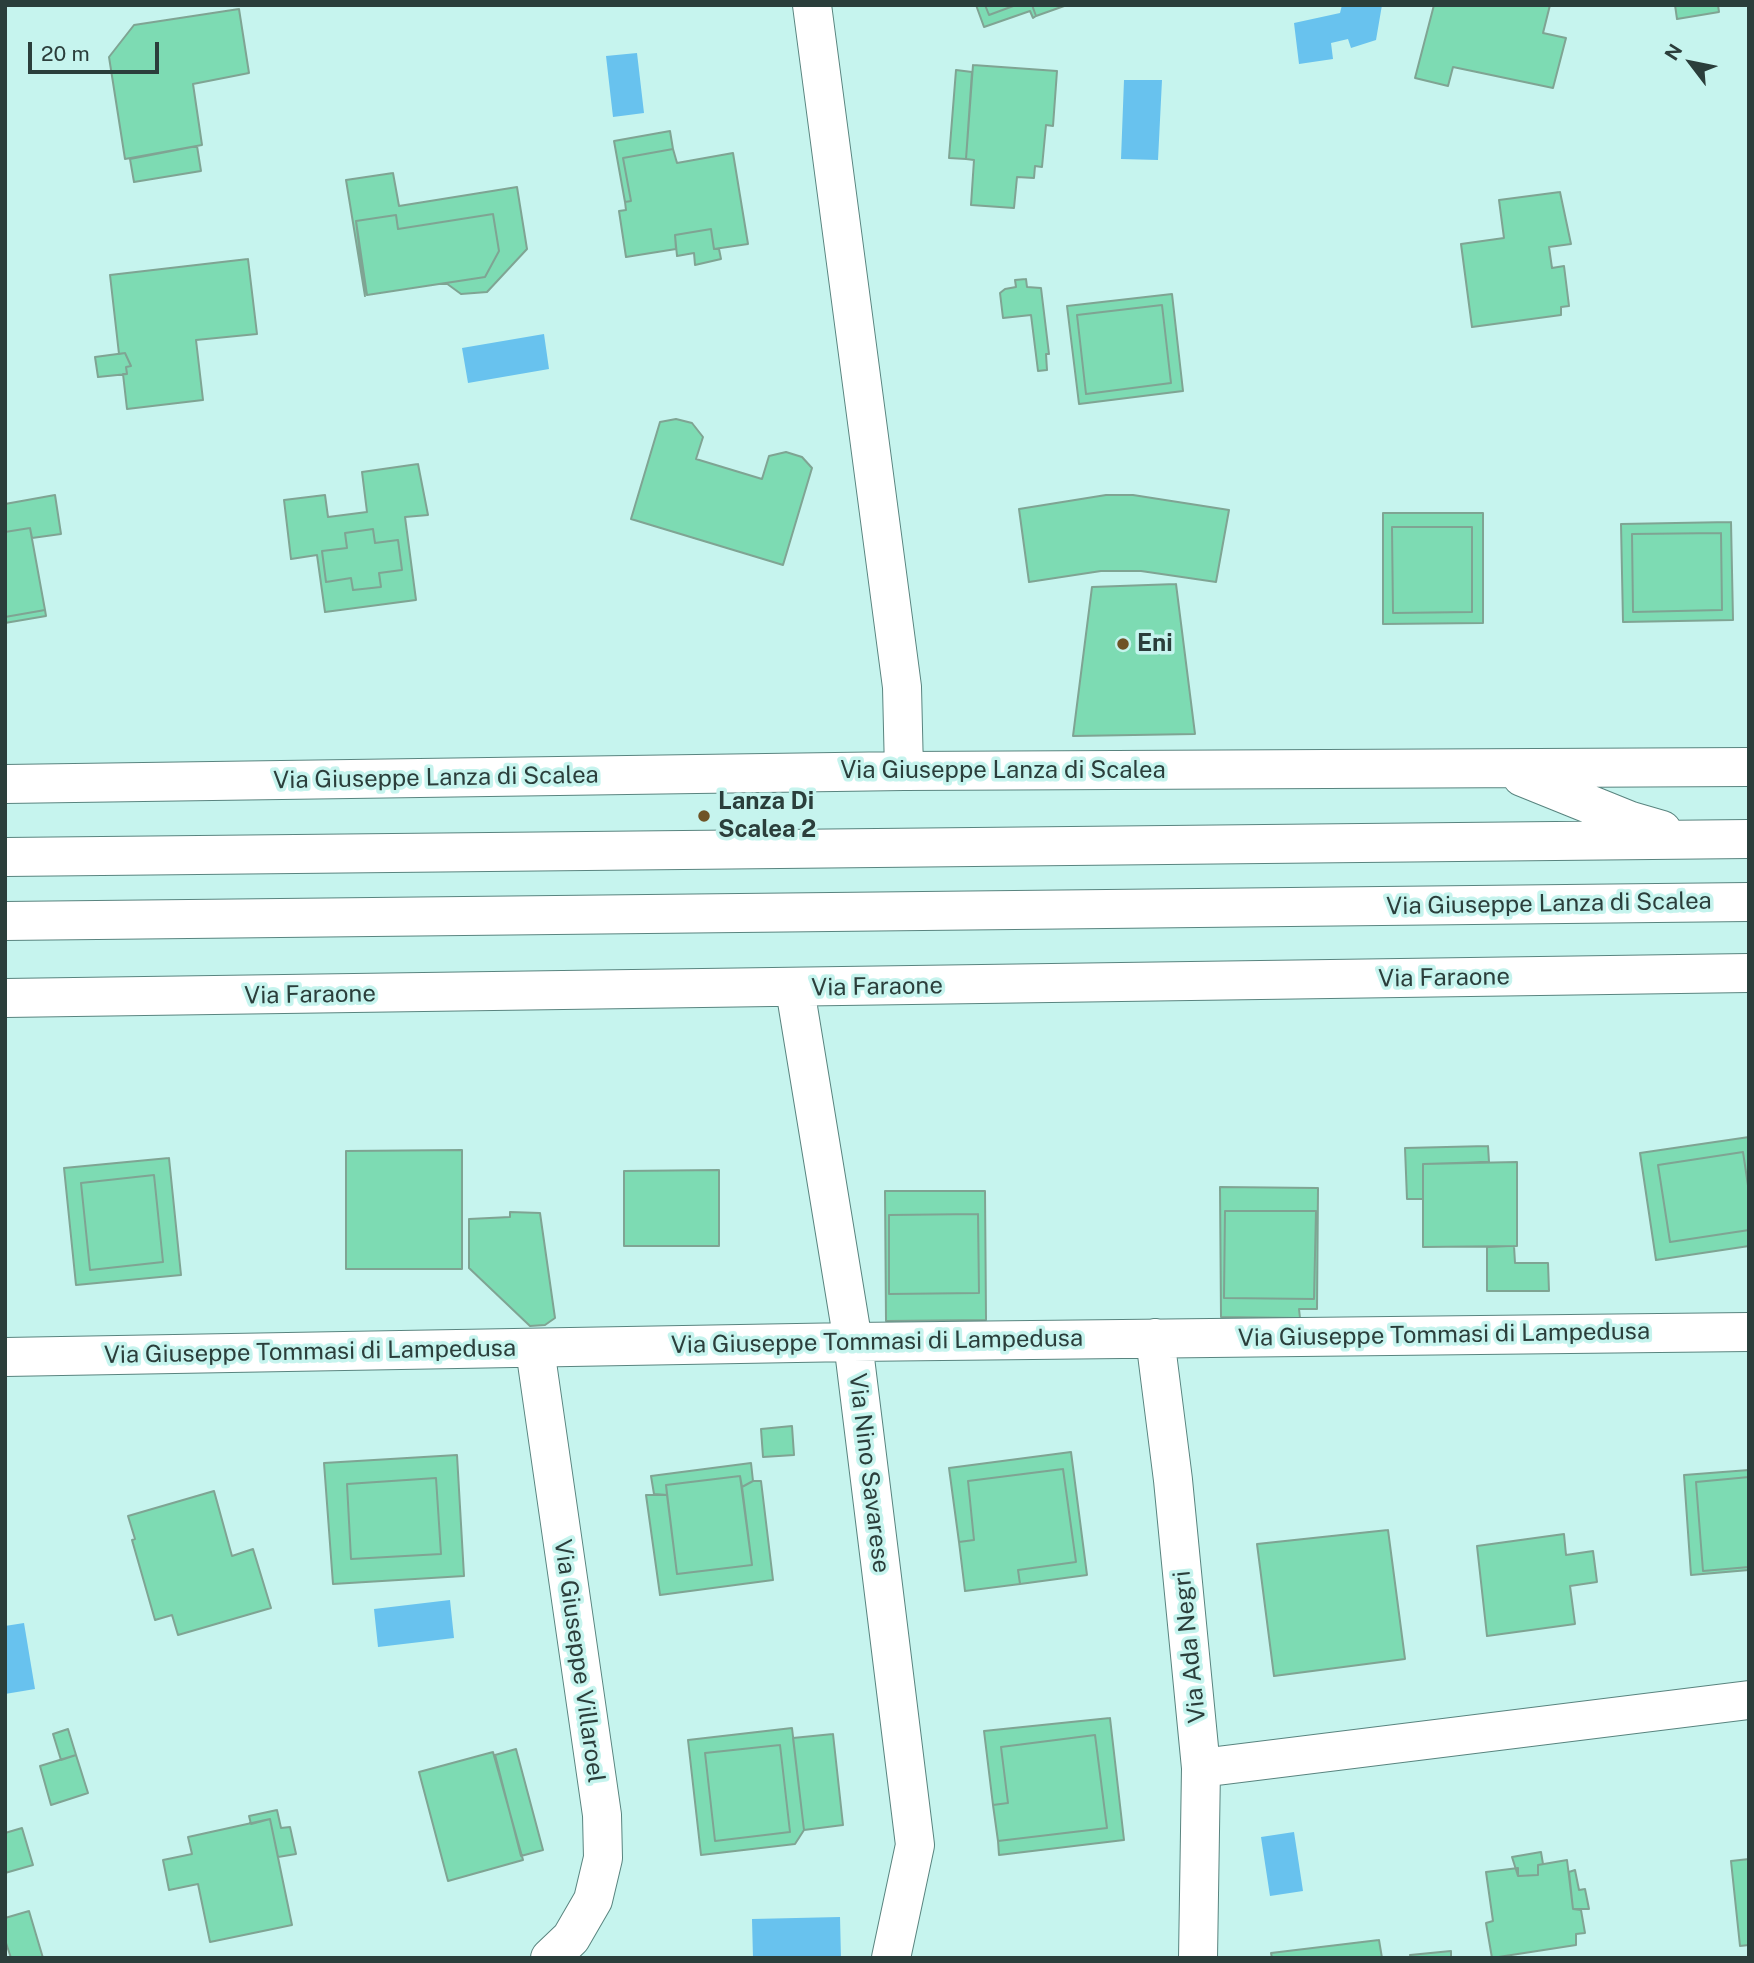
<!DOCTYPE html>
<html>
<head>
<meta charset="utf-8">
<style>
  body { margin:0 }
  #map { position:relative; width:1754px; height:1963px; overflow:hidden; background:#c6f4ee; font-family:"Public Sans",sans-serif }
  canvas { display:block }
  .frame { position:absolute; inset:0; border:7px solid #2b3e3b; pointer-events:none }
  .north { position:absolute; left:1656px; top:28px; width:70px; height:70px; -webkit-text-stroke:5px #c6f4ee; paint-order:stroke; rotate:302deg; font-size:19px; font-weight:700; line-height:28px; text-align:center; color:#2b3e3b }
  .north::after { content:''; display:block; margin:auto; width:24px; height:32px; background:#2b3e3b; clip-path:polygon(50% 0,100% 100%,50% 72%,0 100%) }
  .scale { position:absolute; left:28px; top:42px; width:131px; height:32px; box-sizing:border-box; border:4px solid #2b3e3b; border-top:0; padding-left:9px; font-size:21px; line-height:24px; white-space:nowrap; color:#2b3e3b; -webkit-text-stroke:5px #c6f4ee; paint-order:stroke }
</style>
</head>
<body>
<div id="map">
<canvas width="1754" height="1963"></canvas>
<div class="frame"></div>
<div class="north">N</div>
<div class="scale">20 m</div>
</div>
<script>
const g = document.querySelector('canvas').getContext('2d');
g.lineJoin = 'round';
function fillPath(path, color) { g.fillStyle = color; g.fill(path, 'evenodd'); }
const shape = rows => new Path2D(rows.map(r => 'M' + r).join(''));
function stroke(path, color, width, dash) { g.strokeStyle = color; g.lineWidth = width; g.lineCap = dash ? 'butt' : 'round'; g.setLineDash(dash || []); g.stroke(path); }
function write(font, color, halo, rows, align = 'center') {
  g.font = font + ' "Public Sans",sans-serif'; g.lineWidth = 7; g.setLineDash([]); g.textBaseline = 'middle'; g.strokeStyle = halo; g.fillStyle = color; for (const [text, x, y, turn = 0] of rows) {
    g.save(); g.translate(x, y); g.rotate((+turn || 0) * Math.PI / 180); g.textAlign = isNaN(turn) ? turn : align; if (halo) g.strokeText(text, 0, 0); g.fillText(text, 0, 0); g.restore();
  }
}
const water = shape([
  [1342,5,1382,5,1376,40,1351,48,1348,39,1331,43,1333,59,1299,64,1294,23,1340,13],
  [637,53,644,113,613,117,606,56],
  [1124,80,1162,80,1158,160,1121,159],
  [544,334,549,369,468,383,462,348],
  [450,1600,454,1638,378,1647,374,1609],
  [24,1623,35,1689,5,1694,5,1626],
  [1294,1832,1303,1891,1270,1896,1261,1837],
  [840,1917,841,1958,753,1958,752,1919]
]);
const building = shape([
  [976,5,985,5,989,15,1016,5,1032,5,1036,16,1033,18,1030,11,984,27,976,5],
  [985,5,1016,5,989,15,985,5],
  [1032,5,1067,5,1036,16,1032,5],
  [1434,5,1550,5,1543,33,1566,38,1553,88,1453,67,1448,86,1415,78,1434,5],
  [1675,5,1718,5,1719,12,1677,19,1675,5],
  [239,9,249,73,193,84,202,145,125,159,109,57,134,25,239,9],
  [973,65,1057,71,1053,126,1046,125,1042,167,1035,166,1034,178,1017,177,1014,208,971,205,974,160,966,159,973,65],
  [956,70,972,72,966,159,949,158,956,70],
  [670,131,673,149,623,158,631,201,625,202,614,141,670,131],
  [197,146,201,171,134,182,130,159,197,146],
  [673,149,677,163,733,153,748,244,714,249,711,229,675,235,676,249,626,257,619,211,626,210,625,202,631,201,623,158,673,149],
  [393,173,399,206,517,187,527,249,487,292,461,294,446,283,485,277,499,251,493,214,398,229,396,215,356,221,365,296,346,180,393,173],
  [1560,192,1571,244,1549,247,1552,268,1564,266,1569,306,1561,307,1561,315,1472,327,1461,244,1504,238,1499,200,1560,192],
  [493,214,499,251,485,277,367,295,356,221,396,215,398,229,493,214],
  [711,229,714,249,719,249,721,259,695,265,694,253,677,256,675,235,711,229],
  [248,259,257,334,196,340,203,400,127,409,123,374,127,374,126,367,131,366,125,353,119,354,110,275,248,259],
  [1026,279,1027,287,1041,288,1049,354,1046,354,1047,370,1038,371,1031,315,1003,318,1000,293,1005,289,1016,287,1015,280,1026,279],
  [1172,294,1183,391,1079,404,1067,306,1172,294],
  [1162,305,1171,383,1086,394,1077,315,1162,305],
  [1162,305,1171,383,1086,394,1077,315,1162,305],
  [125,353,131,366,126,367,127,374,98,377,95,357,125,353],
  [676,419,692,423,703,437,696,459,762,479,769,456,786,452,802,457,812,468,783,565,631,519,660,422,676,419],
  [418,464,428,515,405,517,416,600,325,612,317,555,291,559,284,500,325,495,328,517,367,512,362,472,418,464],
  [373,529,375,543,398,540,402,570,379,573,381,587,353,590,351,578,326,582,322,551,347,548,345,533,373,529],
  [55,495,61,534,32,538,30,528,5,532,5,504,55,495],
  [1106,495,1133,495,1229,510,1216,582,1141,571,1101,571,1029,582,1019,509,1106,495],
  [1383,513,1483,513,1483,623,1383,624,1383,513],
  [1392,527,1472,527,1472,612,1393,613,1392,527],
  [1731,522,1733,620,1623,622,1621,524,1731,522],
  [1721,533,1722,610,1633,612,1632,534,1721,533],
  [1392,527,1472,527,1472,612,1393,613,1392,527],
  [30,528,45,610,5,617,5,532,30,528],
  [373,529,375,543,398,540,402,570,379,573,381,587,353,590,351,578,326,582,322,551,347,548,345,533,373,529],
  [1721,533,1722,610,1633,612,1632,534,1721,533],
  [1176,584,1195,734,1073,736,1092,587,1176,584],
  [45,610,46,616,5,623,5,617,45,610],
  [1749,1137,1749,1192,1743,1152,1658,1165,1670,1242,1749,1230,1749,1246,1656,1260,1640,1153,1749,1137],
  [1488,1146,1489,1162,1423,1164,1423,1199,1407,1199,1405,1148,1488,1146],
  [462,1150,462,1269,346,1269,346,1151,462,1150],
  [1743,1152,1749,1192,1749,1230,1670,1242,1658,1165,1743,1152],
  [169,1158,181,1275,76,1285,64,1168,169,1158],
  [154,1175,163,1262,90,1270,81,1183,154,1175],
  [1517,1162,1517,1246,1423,1247,1423,1164,1517,1162],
  [719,1170,719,1246,624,1246,624,1171,719,1170],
  [154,1175,163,1262,90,1270,81,1183,154,1175],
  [1220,1187,1318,1188,1317,1309,1299,1309,1300,1318,1221,1317,1220,1187],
  [1225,1211,1316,1211,1314,1299,1224,1298,1225,1211],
  [885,1191,985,1191,986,1320,886,1321,885,1191],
  [978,1214,979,1293,889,1294,889,1215,978,1214],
  [1225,1211,1316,1211,1314,1299,1224,1298,1225,1211],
  [510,1212,540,1213,555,1318,545,1325,530,1326,469,1268,469,1219,510,1217,510,1212],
  [978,1214,979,1293,889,1294,889,1215,978,1214],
  [1514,1246,1515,1263,1548,1263,1549,1291,1487,1291,1487,1247,1514,1246],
  [792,1426,794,1455,763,1457,761,1429,792,1426],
  [1071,1452,1087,1575,1020,1584,1018,1570,1076,1562,1063,1469,968,1481,974,1540,959,1542,949,1468,1071,1452],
  [457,1455,464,1576,333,1584,324,1463,457,1455],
  [436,1478,441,1554,351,1559,347,1484,436,1478],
  [751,1463,753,1481,742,1487,740,1476,666,1485,667,1495,654,1494,651,1476,751,1463],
  [1063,1469,1076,1562,1018,1570,1020,1584,965,1591,959,1542,974,1540,968,1481,1063,1469],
  [1749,1470,1749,1477,1696,1482,1703,1571,1749,1567,1749,1570,1691,1575,1684,1475,1749,1470],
  [740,1476,752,1565,677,1574,666,1485,740,1476],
  [1749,1477,1749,1567,1703,1571,1696,1482,1749,1477],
  [436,1478,441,1554,351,1559,347,1484,436,1478],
  [753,1481,761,1481,773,1580,660,1595,646,1495,667,1495,677,1574,752,1565,742,1487,753,1481],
  [214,1491,232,1556,253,1549,271,1608,178,1635,172,1615,155,1620,132,1540,135,1539,128,1516,214,1491],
  [1388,1530,1405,1659,1274,1676,1257,1544,1388,1530],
  [1564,1534,1566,1555,1593,1551,1597,1582,1570,1586,1575,1624,1487,1636,1477,1546,1564,1534],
  [1110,1718,1124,1840,999,1855,998,1841,1107,1828,1095,1735,1001,1747,1008,1803,993,1805,984,1731,1110,1718],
  [792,1728,804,1830,795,1844,701,1855,688,1740,792,1728],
  [780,1745,790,1832,715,1841,705,1753,780,1745],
  [68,1729,76,1755,61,1760,53,1734,68,1729],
  [833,1734,843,1825,804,1830,793,1738,833,1734],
  [1095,1735,1107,1828,998,1841,993,1805,1008,1803,1001,1747,1095,1735],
  [780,1745,790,1832,715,1841,705,1753,780,1745],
  [516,1749,543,1850,521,1856,495,1755,516,1749],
  [493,1752,523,1860,448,1881,419,1772,493,1752],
  [76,1755,88,1793,51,1805,40,1766,76,1755],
  [277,1810,281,1828,290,1827,296,1854,278,1857,270,1819,251,1824,249,1816,277,1810],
  [270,1819,292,1925,210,1942,198,1884,169,1890,163,1860,192,1854,188,1837,270,1819],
  [22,1828,33,1865,5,1873,5,1833,22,1828],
  [1541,1852,1543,1864,1538,1865,1538,1875,1518,1876,1512,1857,1541,1852],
  [1749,1859,1749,1945,1740,1946,1731,1861,1749,1859],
  [1567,1860,1573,1909,1581,1910,1585,1933,1576,1934,1576,1945,1492,1958,1486,1923,1493,1921,1486,1872,1518,1868,1518,1876,1538,1875,1538,1865,1567,1860],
  [1575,1870,1579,1890,1585,1889,1589,1909,1573,1909,1569,1872,1575,1870],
  [29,1911,43,1958,11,1958,5,1940,5,1918,29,1911],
  [1379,1940,1382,1958,1272,1958,1271,1953,1379,1940],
  [1451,1951,1451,1958,1411,1958,1410,1955,1451,1951]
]);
const minor = shape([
  [812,5,902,687,904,771],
  [1522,777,1631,821,1662,830],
  [5,784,904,771,1749,767],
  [5,857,1749,839],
  [5,921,1749,902],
  [795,989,853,1342,915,1845,891,1958],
  [5,998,1749,973],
  [1155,1338,1173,1480,1201,1768,1198,1958],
  [535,1349,602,1815,603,1858,593,1900,571,1938,550,1958],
  [5,1357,853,1342,1749,1332],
  [1201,1768,1749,1700]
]);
const markers = [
  [1123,644,7,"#6f5326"],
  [704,816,7,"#6f5326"]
];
const poiNames = [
  ["Eni",1137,644],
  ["Lanza Di",718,802],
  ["Scalea 2",718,830]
];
const streetNames = [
  ["Via Giuseppe Lanza di Scalea",1003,771],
  ["Via Giuseppe Lanza di Scalea",436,778,-1],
  ["Via Giuseppe Lanza di Scalea",1549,904,-1],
  ["Via Faraone",1444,978,-1],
  ["Via Faraone",877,987,-1],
  ["Via Faraone",310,995,-1],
  ["Via Giuseppe Tommasi di Lampedusa",1444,1335,-1],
  ["Via Giuseppe Tommasi di Lampedusa",877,1342,-1],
  ["Via Giuseppe Tommasi di Lampedusa",310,1352,-1],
  ["Via Nino Savarese",869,1473,83],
  ["Via Ada Negri",1190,1647,-96],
  ["Via Giuseppe Villaroel",579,1661,82]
];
fillPath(water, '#68c2ee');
fillPath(building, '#7ddbb3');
stroke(building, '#7fa493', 2);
stroke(minor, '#59847f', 40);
stroke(minor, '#fff', 38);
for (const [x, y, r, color] of markers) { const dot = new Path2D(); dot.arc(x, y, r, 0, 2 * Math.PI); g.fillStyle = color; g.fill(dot); stroke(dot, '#c6f4ee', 2.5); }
write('bold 24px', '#2b3e3b', '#c6f4ee', poiNames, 'left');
write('24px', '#2b3e3b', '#c6f4ee', streetNames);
</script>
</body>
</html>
